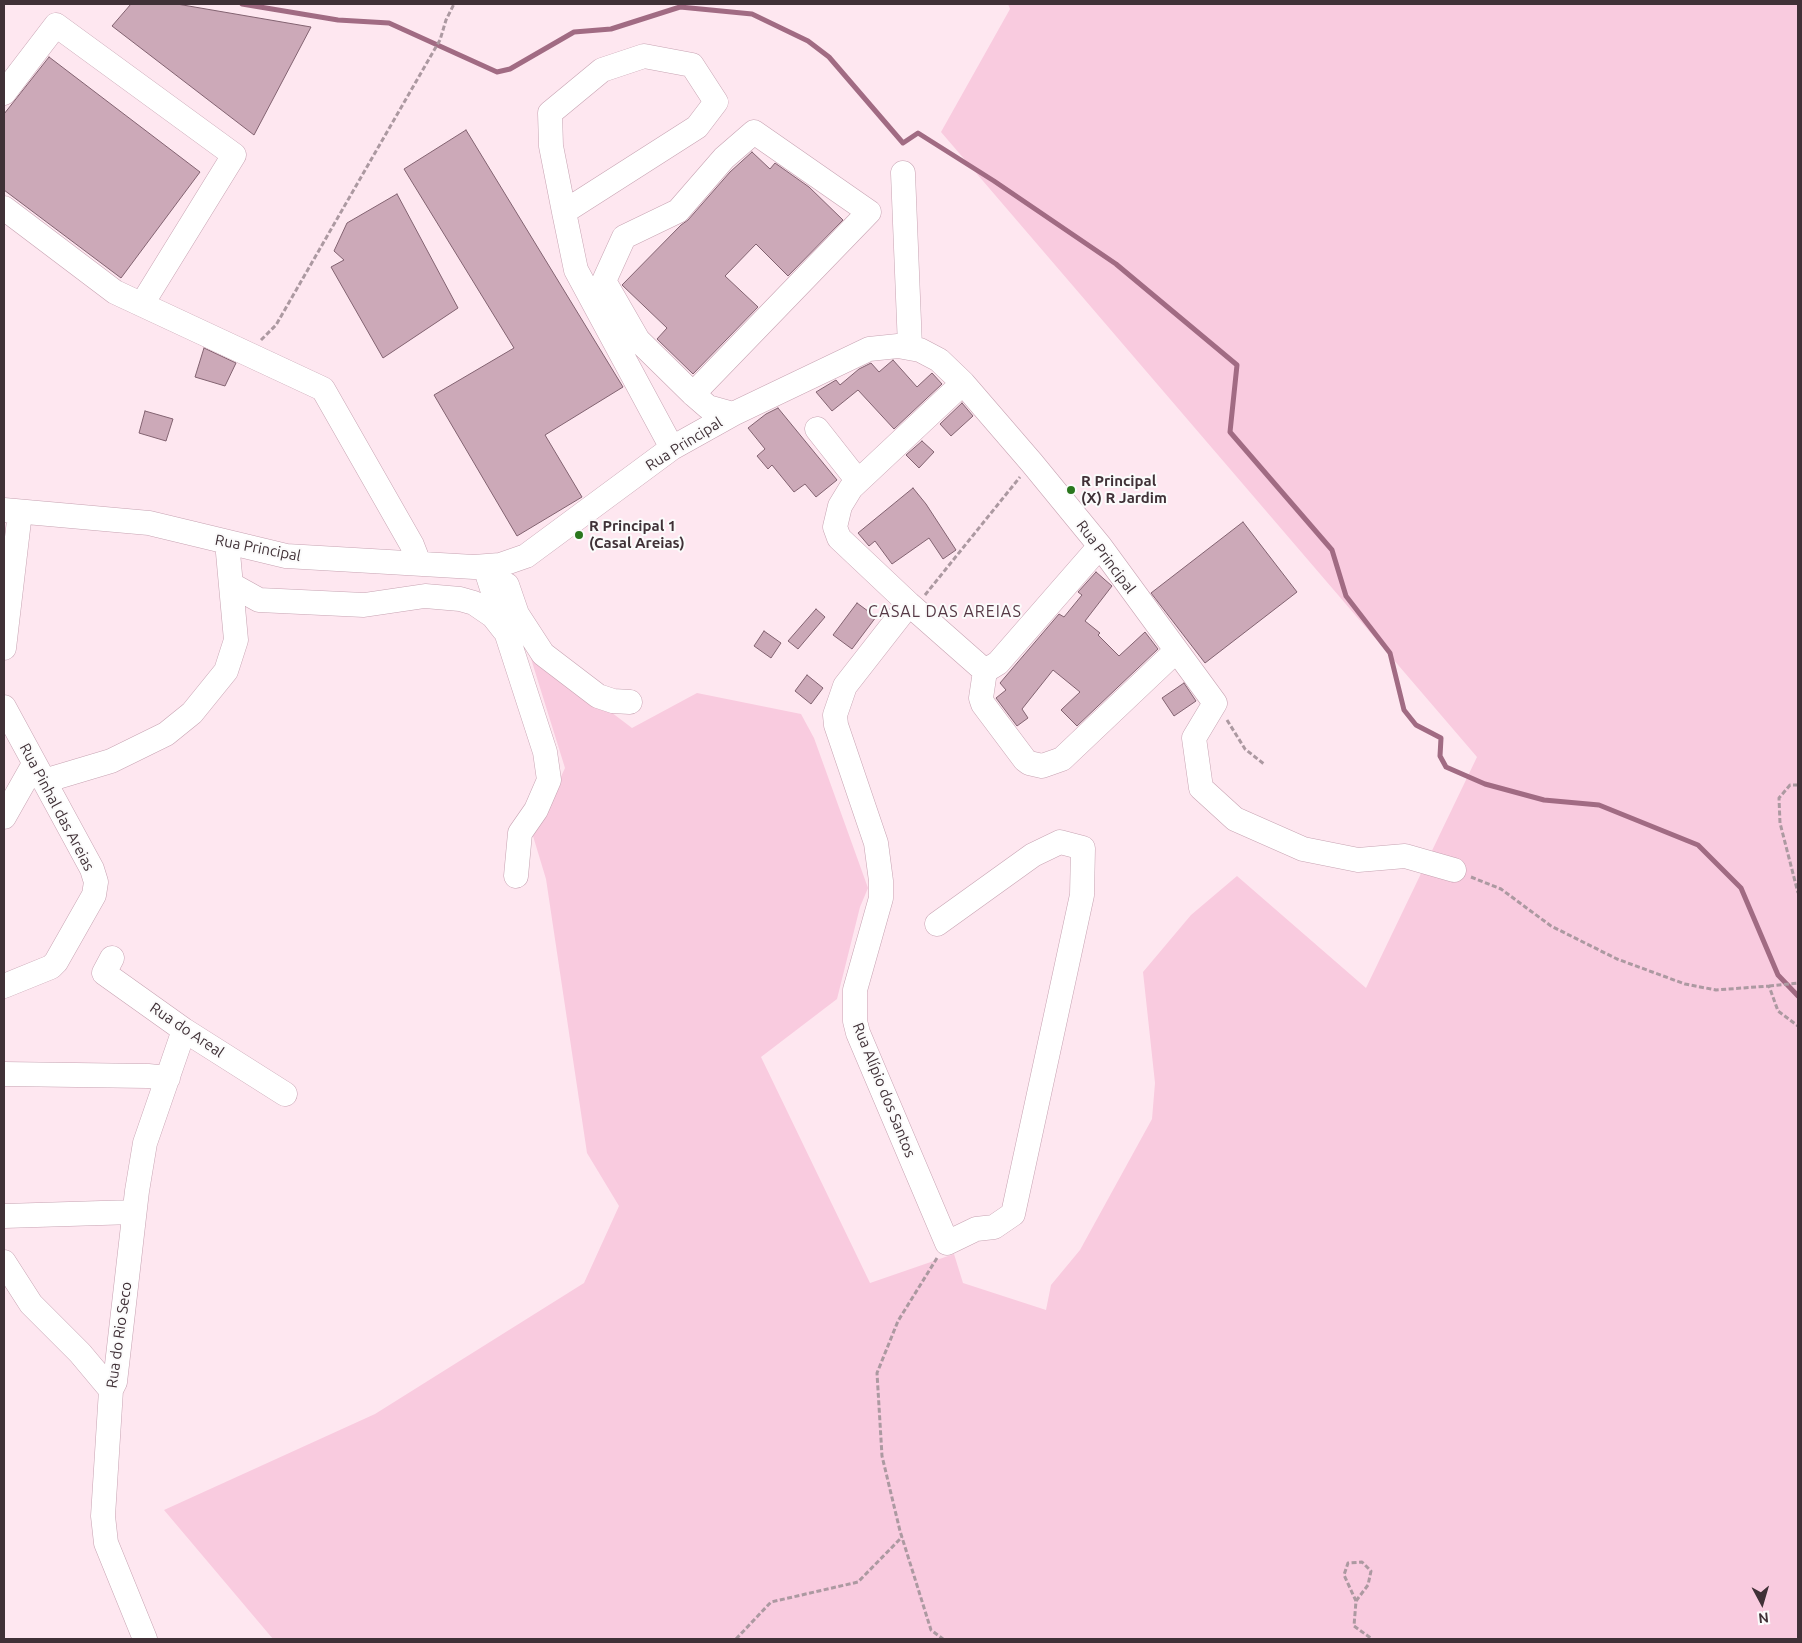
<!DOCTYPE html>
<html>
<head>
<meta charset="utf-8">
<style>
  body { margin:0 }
  #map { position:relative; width:1802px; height:1643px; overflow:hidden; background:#fee7f0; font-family:Ubuntu,sans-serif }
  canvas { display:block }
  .frame { position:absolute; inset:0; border:5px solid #403137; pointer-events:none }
  .north { position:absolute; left:1737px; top:1578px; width:50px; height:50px; -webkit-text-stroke:4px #fbfbfb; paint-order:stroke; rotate:174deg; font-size:14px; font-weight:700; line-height:20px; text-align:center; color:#403137 }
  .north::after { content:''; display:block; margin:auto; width:18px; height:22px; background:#403137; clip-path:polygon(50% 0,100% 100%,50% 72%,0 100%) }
</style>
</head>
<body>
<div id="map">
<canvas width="1802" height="1643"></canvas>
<div class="frame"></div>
<div class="north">N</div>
</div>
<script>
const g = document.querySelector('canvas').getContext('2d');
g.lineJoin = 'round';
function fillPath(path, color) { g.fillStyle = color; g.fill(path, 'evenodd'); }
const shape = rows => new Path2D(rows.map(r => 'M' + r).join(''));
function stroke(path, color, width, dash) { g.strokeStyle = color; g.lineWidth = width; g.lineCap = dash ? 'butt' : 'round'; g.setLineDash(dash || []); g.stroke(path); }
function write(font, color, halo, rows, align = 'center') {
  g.font = font + ' Ubuntu,sans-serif'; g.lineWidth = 4; g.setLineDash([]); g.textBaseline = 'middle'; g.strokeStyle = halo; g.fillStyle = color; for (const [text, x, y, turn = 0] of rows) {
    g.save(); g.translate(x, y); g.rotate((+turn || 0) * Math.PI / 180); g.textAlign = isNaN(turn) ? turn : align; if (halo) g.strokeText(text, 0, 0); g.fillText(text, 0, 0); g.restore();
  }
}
const green = shape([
  [1008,4,1798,4,1798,1639,273,1639,164,1510,375,1414,584,1283,619,1206,587,1153,546,879,533,836,565,768,528,649,632,728,697,693,801,714,814,738,868,888,860,907,837,999,761,1057,870,1283,954,1254,963,1283,1046,1310,1051,1285,1080,1250,1152,1119,1155,1083,1143,972,1191,915,1237,876,1366,988,1477,757,941,132,1010,9]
]);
const stream = shape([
  [242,4,338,20,389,23,497,72,510,69,574,32,611,29,680,7,752,14,808,41,829,57,903,143,918,133,994,181,1116,264,1237,365,1230,432,1332,550,1346,596,1390,653,1404,710,1416,725,1441,738,1440,756,1446,767,1485,784,1544,800,1599,805,1698,845,1741,888,1778,975,1798,996]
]);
const building = shape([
  [131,4,177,4,311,27,254,135,112,26,131,4],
  [49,57,200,172,121,278,4,190,4,114,49,57],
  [466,130,623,387,545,435,582,497,517,536,434,395,514,348,404,169,466,130],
  [752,152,770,169,775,163,809,187,843,220,788,276,756,244,725,276,758,307,693,374,657,339,667,328,622,285,681,225,688,220,730,172,752,152],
  [397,194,458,308,383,358,331,267,344,260,334,251,347,223,397,194],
  [204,348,236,363,225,386,195,377,204,348],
  [893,360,917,387,932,373,942,384,894,429,858,390,832,411,816,392,836,380,840,385,859,369,871,363,879,372,893,360],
  [962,403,973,416,951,436,940,424,962,403],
  [778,408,837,480,816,497,805,484,794,492,772,465,768,469,757,456,765,449,748,428,766,414,778,408],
  [145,411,173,419,166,441,139,433,145,411],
  [922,441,934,452,919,468,906,455,922,441],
  [913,488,926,504,956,550,943,559,929,538,892,564,875,541,869,546,858,533,913,488],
  [1243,522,1297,592,1205,663,1151,593,1243,522],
  [1096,572,1112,586,1085,621,1100,633,1098,635,1119,656,1145,632,1158,649,1077,726,1061,710,1080,692,1053,670,1022,709,1028,718,1017,726,996,698,1006,690,1000,683,1059,614,1064,617,1082,595,1078,592,1096,572],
  [857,603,876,617,852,649,833,635,857,603],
  [816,609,825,617,798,649,788,641,816,609],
  [764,631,781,643,771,658,754,646,764,631],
  [807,675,823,688,811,704,795,691,807,675],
  [1184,683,1196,701,1174,716,1162,698,1184,683]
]);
const path = shape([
  [261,340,276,325,440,40,446,20,454,4],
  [925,595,1020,477],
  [1227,720,1245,749,1264,764],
  [1798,785,1790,785,1779,798,1780,823,1798,893],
  [1471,877,1501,889,1551,926,1617,959,1685,984,1716,990,1769,986,1778,1011,1798,1026],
  [1769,986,1798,983],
  [937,1258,898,1321,877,1373,882,1456,900,1531,931,1630,943,1639],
  [1356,1601,1368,1585,1371,1571,1362,1562,1348,1563,1344,1575,1356,1601,1354,1626,1372,1639],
  [736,1639,771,1602,858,1582,902,1537]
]);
const minor = shape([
  [4,93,56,25,234,155,142,304],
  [903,173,910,347],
  [4,208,115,292,323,389,412,545,419,563],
  [564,212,697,127,716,102,692,65,644,56,602,70,550,113,551,146,564,212,576,270,672,448],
  [963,383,851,488,840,506,835,527,839,538,909,604,985,671],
  [693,394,869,212,754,132,724,158,678,211,624,237,604,281,638,340,693,394,708,407,733,414],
  [817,429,858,481],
  [4,510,149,523,286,556,474,567,500,565,526,556,672,448,733,414,869,349,898,346,920,350,939,360,963,383,1032,463,1100,546,1215,703,1194,738,1201,788,1235,819,1303,849,1358,860,1405,856,1454,870],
  [485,567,545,752,549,780,536,810,520,833,516,876],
  [232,585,259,600,364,605,425,596,460,599,474,603,493,616,504,630],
  [507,585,517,614,543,654,598,696,613,701,630,702],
  [909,604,845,686,835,715,836,725,876,843,881,881,881,898,855,990,855,1021,858,1033,947,1243,976,1229,994,1227,1013,1214,1082,895,1083,848,1060,842,1033,855,937,924],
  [4,648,20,512],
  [985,671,981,698,983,704,1025,760,1029,763,1042,766,1062,759,1176,651],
  [985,671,998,663,1100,546],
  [4,707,92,869,96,882,94,895,56,962,51,967,4,986],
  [44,781,111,761,166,734,192,713,226,671,236,640,227,542],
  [4,817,34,764],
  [112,958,104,973,184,1030,285,1094],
  [4,1074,148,1076,168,1078],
  [4,1216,134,1212],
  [4,1262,31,1304,80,1353,111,1390],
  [145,1639,106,1543,103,1516,111,1390,115,1382,137,1191,145,1143,184,1030]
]);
const markers = [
  [1071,490,5,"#2a761d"],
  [579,535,5,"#2a761d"]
];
const streetNames = [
  ["Rua Principal",684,444,-32],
  ["Rua Principal",258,548,11],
  ["Rua Principal",1106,557,53],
  ["Rua Pinhal das Areias",57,807,62],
  ["Rua do Areal",187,1030,34],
  ["Rua Alípio dos Santos",884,1090,68],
  ["Rua do Rio Seco",119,1335,-82]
];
const poiNames = [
  ["R Principal",1081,481],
  ["(X) R Jardim",1081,498],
  ["R Principal 1",589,526],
  ["(Casal Areias)",589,543]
];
const neighbourhoodNames = [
  ["CASAL DAS AREIAS",945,612]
];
fillPath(green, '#f9cbdf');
stroke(stream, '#a16b83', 5);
fillPath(building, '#cca9b8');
stroke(building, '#826270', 1);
stroke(minor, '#c7a3b2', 25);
stroke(path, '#ac99a1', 3, [5, 2.5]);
stroke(minor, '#fff', 24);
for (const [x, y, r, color] of markers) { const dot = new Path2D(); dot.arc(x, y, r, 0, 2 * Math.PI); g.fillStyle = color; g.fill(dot); stroke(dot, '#fbfbfb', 2); }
write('15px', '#403137', '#fbfbfb', streetNames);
write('bold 15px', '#403137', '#fbfbfb', poiNames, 'left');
g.letterSpacing = '1px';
write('16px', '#553845', '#fbfbfb', neighbourhoodNames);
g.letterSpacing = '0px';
</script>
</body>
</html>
